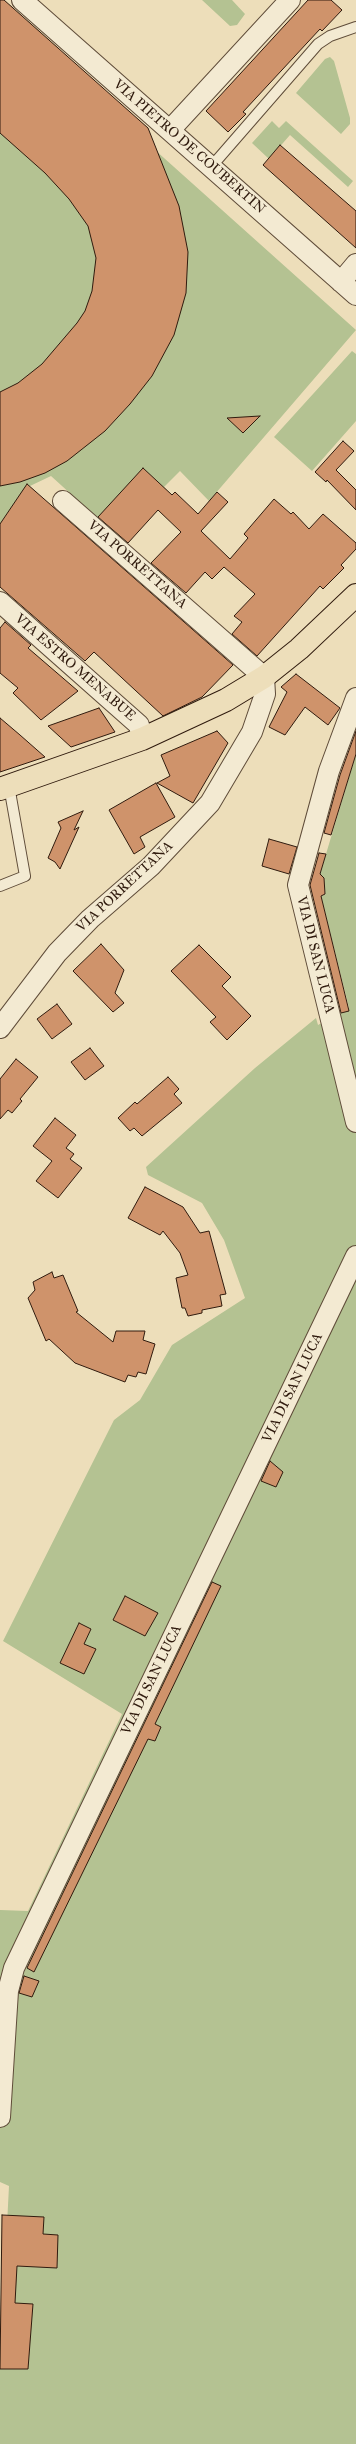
<!DOCTYPE html>
<html>
<head>
<meta charset="utf-8">
<style>
  body { margin:0 }
  canvas { display:block; background:#eddeba }
</style>
</head>
<body>
<canvas width="356" height="2444"></canvas>
<script>
const g = document.querySelector('canvas').getContext('2d');
g.lineJoin = 'round';
function fillPath(path, color) { g.fillStyle = color; g.fill(path, 'evenodd'); }
const shape = rows => new Path2D(rows.map(r => 'M' + r).join(''));
function stroke(path, color, width, dash) { g.strokeStyle = color; g.lineWidth = width; g.lineCap = dash ? 'butt' : 'round'; g.setLineDash(dash || []); g.stroke(path); }
function write(font, color, halo, rows, align = 'center') {
  g.font = font + ' "IM FELL Great Primer",serif'; g.lineWidth = 3; g.setLineDash([]); g.textBaseline = 'middle'; g.strokeStyle = halo; g.fillStyle = color; for (const [text, x, y, turn = 0] of rows) {
    g.save(); g.translate(x, y); g.rotate((+turn || 0) * Math.PI / 180); g.textAlign = isNaN(turn) ? turn : align; if (halo) g.strokeText(text, 0, 0); g.fillText(text, 0, 0); g.restore();
  }
}
const green = shape([
  [202,0,232,0,245,14,237,25,230,26],
  [9,4,57,47,49,55,356,330,209,501,180,471,164,487,172,495,126,544,51,476,30,486,11,508,1,522,11,532,0,543,0,11],
  [330,57,334,61,350,118,350,124,341,134,296,93,325,59],
  [272,121,279,128,286,121,353,181,348,187,290,135,269,159,252,143],
  [352,351,356,354,356,421,312,471,274,437],
  [356,754,356,2444,0,2444,0,2360,9,2186,0,2182,0,1910,28,1911,122,1714,3,1641,114,1420,140,1400,172,1345,245,1298,224,1240,202,1203,148,1175,146,1167,255,1068,316,1018,318,1025,349,1008,321,896,325,894,324,878,320,874]
]);
const building = shape([
  [0,0,4,0,148,128,179,206,188,252,186,293,174,335,152,376,130,404,105,431,67,461,45,473,20,482,0,486,0,392,18,383,42,364,77,323,85,311,92,291,96,258,88,226,69,199,45,173,0,133,0,0],
  [308,0,331,0,342,10,322,31,320,29,243,112,246,114,228,132,206,111,308,0],
  [280,145,356,211,356,248,263,165,280,145],
  [260,416,243,433,227,418,260,416],
  [343,441,354,451,336,470,356,490,356,510,327,480,326,482,315,472,343,441],
  [143,468,172,495,175,492,198,514,217,492,228,502,201,531,230,559,248,538,244,534,274,499,291,514,293,512,309,529,323,514,356,543,356,549,341,565,344,568,323,589,320,586,257,656,232,634,242,622,234,616,255,594,224,567,212,579,205,572,186,593,151,563,181,532,158,510,128,543,98,517,143,468],
  [27,484,233,665,202,697,163,716,94,652,85,661,0,587,0,524,27,484],
  [5,622,31,645,28,648,78,691,41,720,13,693,18,688,0,673,0,628,5,622],
  [296,674,340,708,328,725,305,707,285,735,269,727,287,692,281,687,296,674],
  [99,708,115,732,71,747,48,726,99,708],
  [0,718,20,735,45,757,0,772,0,718],
  [217,731,228,743,193,803,157,783,170,776,161,755,217,731],
  [356,731,356,754,331,835,324,833,340,775,356,731],
  [156,783,175,817,140,837,145,847,134,854,109,810,156,783],
  [83,811,74,830,79,827,60,869,55,862,48,858,61,828,58,822,83,811],
  [269,839,297,847,289,874,262,866,269,839],
  [319,853,326,854,320,874,324,878,325,894,321,896,349,1011,341,1013,310,885,319,853],
  [101,944,124,970,115,993,124,1003,113,1012,73,971,101,944],
  [199,945,231,977,222,986,251,1016,227,1040,210,1022,216,1017,171,971,199,945],
  [57,1004,72,1024,52,1039,37,1019,57,1004],
  [90,1048,104,1066,85,1080,71,1062,90,1048],
  [16,1059,38,1077,20,1099,22,1101,12,1113,8,1110,0,1119,0,1079,16,1059],
  [168,1077,179,1089,174,1094,182,1103,142,1136,134,1128,130,1131,118,1118,135,1102,137,1104,168,1077],
  [55,1118,76,1135,66,1148,74,1154,70,1159,82,1168,58,1198,36,1181,52,1161,33,1146,55,1118],
  [145,1187,183,1207,200,1233,209,1231,226,1294,220,1295,222,1306,202,1310,202,1313,188,1316,185,1308,182,1308,176,1278,188,1275,180,1253,163,1231,160,1235,128,1218,145,1187],
  [52,1272,54,1278,63,1275,78,1311,76,1312,113,1342,116,1331,145,1331,143,1340,155,1344,146,1374,138,1372,136,1377,128,1375,125,1382,75,1363,49,1339,46,1341,28,1298,35,1290,33,1282,52,1272],
  [270,1461,283,1472,276,1487,261,1481,270,1461],
  [212,1582,221,1586,155,1724,161,1727,155,1741,148,1739,34,1972,27,1968,212,1582],
  [125,1596,158,1613,145,1636,113,1620,125,1596],
  [79,1623,91,1629,84,1644,96,1649,84,1674,60,1663,79,1623],
  [24,1976,39,1981,32,1997,19,1993,24,1976],
  [2,2215,44,2217,43,2234,58,2235,57,2268,17,2266,15,2303,33,2304,28,2369,0,2369,2,2215]
]);
const service = shape([
  [211,167,318,44,330,36,356,27],
  [0,886,25,876,9,786]
]);
const minor = shape([
  [22,0,356,295],
  [170,130,290,0],
  [341,282,356,264],
  [0,602,139,725,142,739],
  [356,698,329,771,298,885,356,1122],
  [0,1028,57,953,90,919,151,866,210,803,252,732,265,694,264,677,63,501],
  [0,2117,8,1991,14,1968,356,1256]
]);
const primary = shape([
  [0,789,142,739,226,700,264,677,299,649,356,595]
]);
const streetNames = [
  ["VIA PIETRO DE COUBERTIN",189,147,41],
  ["VIA PORRETTANA",137,565,41],
  ["VIA ESTRO MENABUE",75,668,41],
  ["VIA PORRETTANA",125,887,-43],
  ["VIA DI SAN LUCA",315,955,76],
  ["VIA DI SAN LUCA",293,1388,-64],
  ["VIA DI SAN LUCA",152,1680,-64]
];
fillPath(green, '#b4c292');
fillPath(building, '#cf936b');
stroke(building, '#301b0e', 1);
stroke(service, '#5f4c39', 12);
stroke(minor, '#5f4c39', 22);
stroke(primary, '#301b0e', 24);
stroke(service, '#f3ead2', 10);
stroke(minor, '#f3ead2', 20);
stroke(primary, '#eddeba', 22);
write('14px', '#301b0e', '#f3ead2', streetNames);
</script>
</body>
</html>
